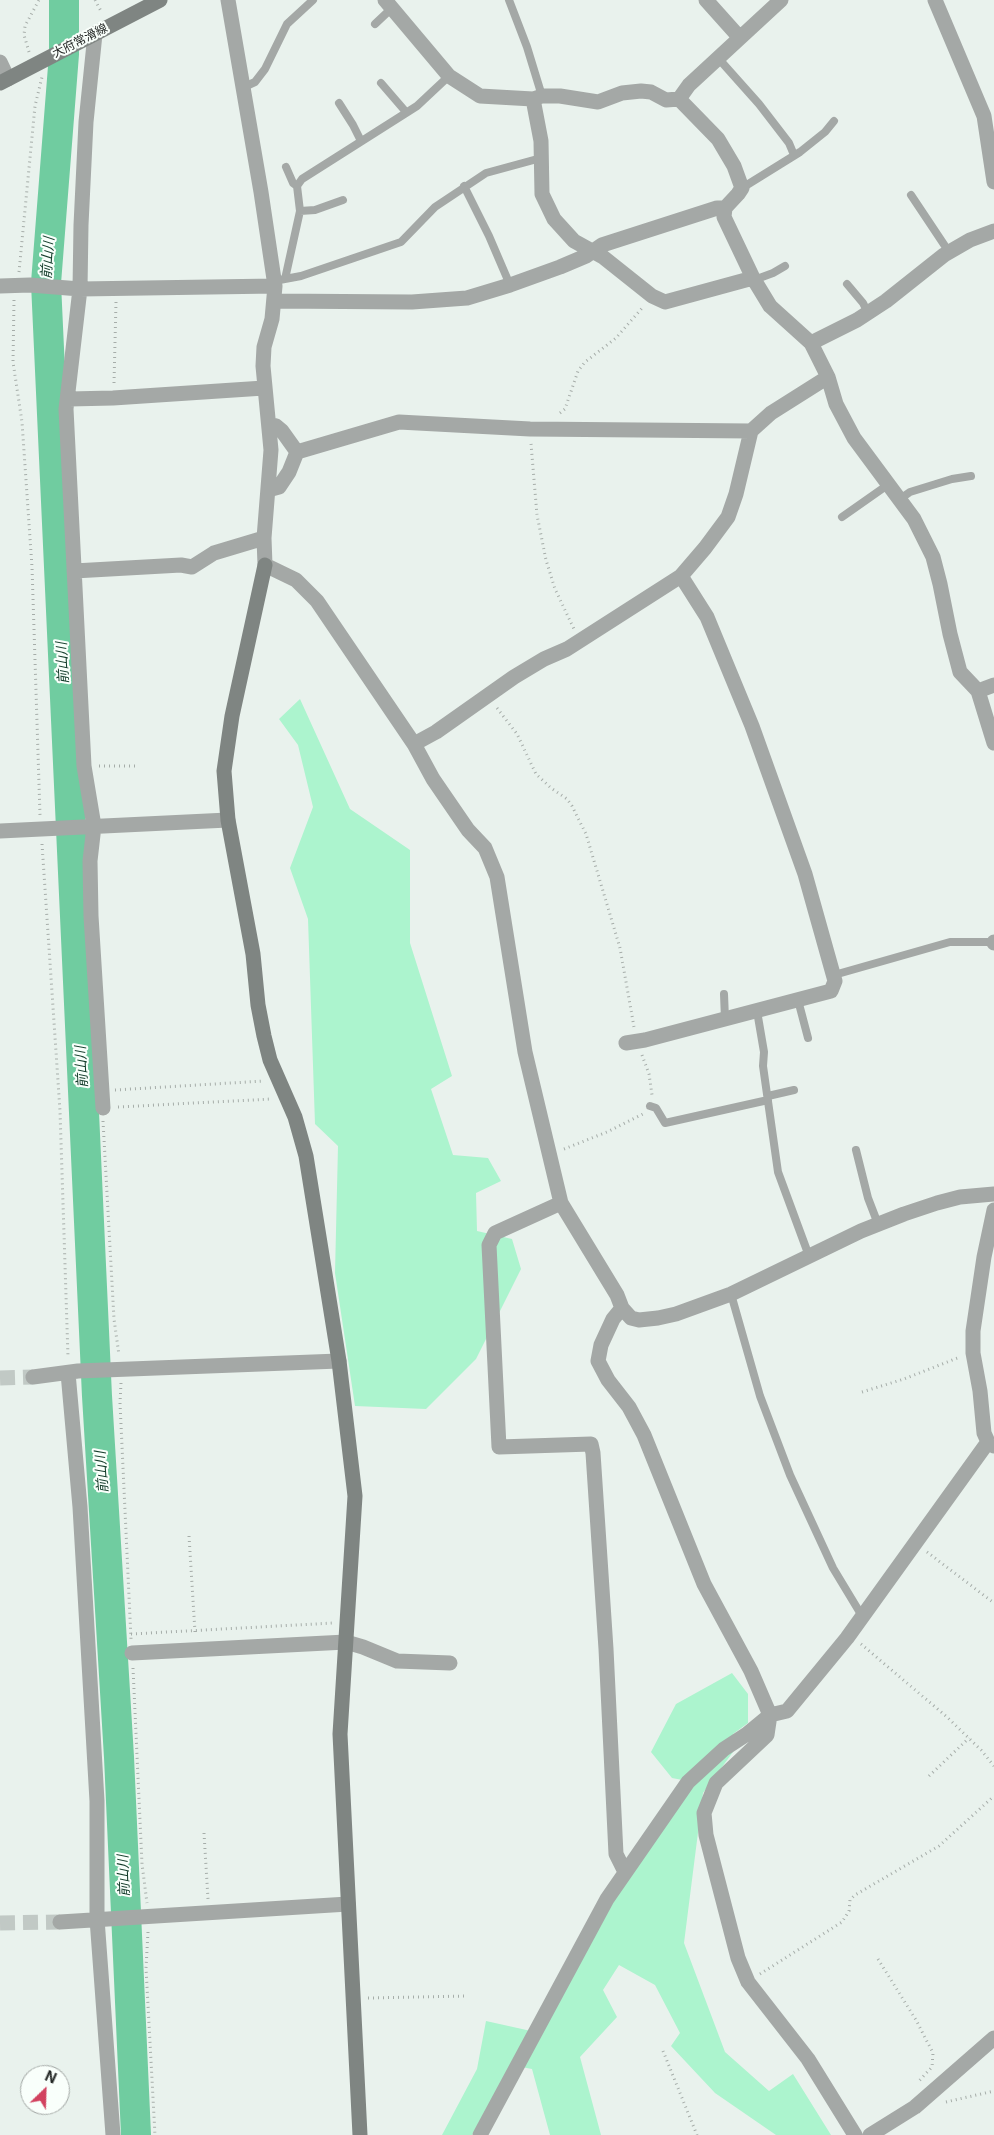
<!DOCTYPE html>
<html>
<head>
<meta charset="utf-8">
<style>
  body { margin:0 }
  #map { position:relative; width:994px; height:2135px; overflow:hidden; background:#e9f2ed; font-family:Inter,sans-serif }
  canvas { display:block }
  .north { position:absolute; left:20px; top:2065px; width:50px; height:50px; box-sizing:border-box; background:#f9fffb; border:1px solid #a3a8a5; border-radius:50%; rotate:24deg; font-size:14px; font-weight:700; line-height:20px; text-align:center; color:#222624 }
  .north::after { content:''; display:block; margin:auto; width:18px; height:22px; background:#d2425f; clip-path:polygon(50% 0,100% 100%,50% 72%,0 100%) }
</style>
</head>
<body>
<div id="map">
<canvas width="994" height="2135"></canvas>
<div class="north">N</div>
</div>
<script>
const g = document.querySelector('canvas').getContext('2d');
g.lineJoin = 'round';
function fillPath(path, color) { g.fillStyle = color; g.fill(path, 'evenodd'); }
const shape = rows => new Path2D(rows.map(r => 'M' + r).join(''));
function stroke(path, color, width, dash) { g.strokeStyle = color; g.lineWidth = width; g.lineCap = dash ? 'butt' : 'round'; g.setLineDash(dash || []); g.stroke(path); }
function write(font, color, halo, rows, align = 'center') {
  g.font = font + ' Inter,"Noto Sans JP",sans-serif'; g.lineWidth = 4; g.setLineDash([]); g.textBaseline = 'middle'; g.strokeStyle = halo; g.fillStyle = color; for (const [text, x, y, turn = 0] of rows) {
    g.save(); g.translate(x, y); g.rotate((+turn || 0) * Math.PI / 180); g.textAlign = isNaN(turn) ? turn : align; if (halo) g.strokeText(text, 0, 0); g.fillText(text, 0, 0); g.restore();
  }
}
const green = shape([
  [300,699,350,809,410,850,410,943,452,1076,431,1089,453,1155,488,1158,501,1181,476,1193,477,1231,512,1239,521,1269,476,1359,426,1409,355,1406,335,1273,338,1146,315,1124,308,919,290,868,313,807,298,745,279,719],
  [732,1673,748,1694,748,1723,733,1734,733,1752,703,1793,684,1943,725,2052,769,2091,793,2074,831,2135,776,2135,715,2093,671,2046,680,2033,655,1985,619,1965,603,1990,617,2017,580,2057,601,2135,550,2135,532,2069,511,2065,472,2135,442,2135,477,2069,486,2021,540,2033,612,1899,693,1782,672,1778,651,1752,676,1704]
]);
const river = shape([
  [64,0,64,54,46,283,97,1396,119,1757,136,2135]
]);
const streetTunnel = shape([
  [0,1378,33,1377],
  [0,1923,60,1922]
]);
const path = shape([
  [95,0,102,13],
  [29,52,24,35,25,26,39,0],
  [19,272,35,106,42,77],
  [14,300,13,362,22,422,32,567,40,815],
  [114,383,116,302],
  [560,413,565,409,578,371,585,362,616,338,643,307],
  [531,444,537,515,546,560,555,589,574,629],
  [497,708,517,734,536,774,551,788,567,799,572,806,586,834,620,948,634,1027],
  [99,766,136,766],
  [42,844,60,1111,68,1357],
  [642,1055,649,1074,652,1095],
  [115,1090,264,1081],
  [118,1107,271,1099],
  [103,1121,114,1319,119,1355],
  [564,1149,607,1132,643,1114],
  [121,1383,120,1403,131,1639],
  [862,1392,904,1379,960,1357],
  [189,1536,195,1632],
  [927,1552,994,1603],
  [131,1634,333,1623],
  [861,1644,947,1717,981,1750,994,1766],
  [133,1668,142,1864,147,1903],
  [929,1776,969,1738],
  [204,1833,208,1899],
  [148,1932,146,1968,155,2135],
  [878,1959,916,2020,933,2053,932,2067,918,2082],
  [760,1974,842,1922,849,1911,850,1900,855,1895,939,1846,994,1796],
  [368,1998,467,1996],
  [663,2051,697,2135],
  [946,2102,994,2091]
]);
const lane = shape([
  [509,0,527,47,542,96],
  [375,24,392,8],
  [718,58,759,104,789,143,794,155],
  [381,83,406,112],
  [242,88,255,82,265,69,287,24,313,0],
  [339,103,353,125,361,141],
  [286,167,293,183,297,186],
  [464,186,489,236,510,285],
  [742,188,800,152,825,132,834,121],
  [911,195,949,252],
  [300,211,315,210,343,200],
  [285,279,300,211,297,186,302,179,417,106,449,76],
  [754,280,773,273,785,266],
  [274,281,301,276,401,242,435,207,486,173,541,158],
  [847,284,863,303,868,313],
  [900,499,910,492,952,479,971,476],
  [842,517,889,484],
  [834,975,950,942,994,942],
  [724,994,725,1019],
  [798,1000,808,1038],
  [757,1011,764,1052,763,1066,778,1172,809,1256],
  [768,1096,794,1090],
  [650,1106,656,1108,665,1123,768,1100],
  [856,1150,868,1198,878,1224],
  [731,1294,760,1396,790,1475,833,1568,859,1611,864,1614]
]);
const street = shape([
  [228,0,261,192,275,286,272,319,264,347,263,366,271,450,264,538,265,565,296,580,317,601,414,744,433,779,468,830,485,848,497,877,525,1052,561,1203,617,1295,622,1308,631,1318,639,1320,658,1318,676,1314,731,1294,861,1231,904,1214,937,1203,960,1197,994,1194],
  [385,0,449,76,480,96,533,99,542,96,560,96,598,102,622,93,641,91,651,92,666,100,679,99],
  [706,0,740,38],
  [935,0,984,116,994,182],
  [95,34,86,122,81,225,80,289,66,409,84,766,94,826,90,861,91,916,103,1108],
  [0,62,8,79],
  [533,99,541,141,542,194,554,219,574,241,603,257,652,296,665,302,753,278],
  [679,99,718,139,734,166,742,188,738,194,725,208,724,217,753,278,770,306,811,343,828,377,836,404,854,438,914,519,933,557,940,584,950,634,960,672,978,691,994,743],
  [679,99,689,85,781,0],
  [0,286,30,285,80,289,275,286],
  [274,301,412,302,467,298,510,285,560,267,586,256,602,245,717,208,725,208],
  [811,343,857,320,886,301,944,255,970,240,994,231],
  [69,399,113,398,264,388],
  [269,424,276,426,282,431,297,452],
  [268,490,279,487,289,472,297,452,399,422,530,429,751,431,771,413,828,377],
  [74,571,181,565,192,567,214,553,264,538],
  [978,691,994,685],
  [414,744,436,732,514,677,544,659,567,649,681,576],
  [0,831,228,820],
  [994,942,994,943],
  [626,1043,645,1040,831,991,835,981,805,874,752,726,707,617,681,576,705,548,728,517,736,494,751,431],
  [561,1203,495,1233,489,1245,499,1447,591,1444,593,1453,606,1649,616,1854,625,1872],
  [994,1210,984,1257,973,1331,973,1353,980,1391,984,1433,988,1442,994,1446],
  [622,1308,613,1319,601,1345,598,1361,608,1380,629,1407,644,1435,704,1584,751,1671,770,1715,767,1735,716,1783,704,1813,706,1835,738,1958,748,1982,808,2059,855,2135],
  [68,1373,80,1507,97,1801,97,1919,113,2135],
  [33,1377,78,1371,339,1361],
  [132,1653,346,1642,363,1647,397,1661,450,1663],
  [60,1922,348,1904],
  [480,2135,607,1899,688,1782,724,1749,747,1734,770,1715,787,1711,847,1638,988,1442],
  [870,2135,915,2107,994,2038]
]);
const secondary = shape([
  [0,83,160,0],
  [265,565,232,716,224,771,228,820,253,954,258,1005,264,1036,270,1060,295,1117,306,1156,339,1361,355,1496,340,1734,360,2135]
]);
const streetNames = [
  ["大府常滑線",80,41,-27]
];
const waterNames = [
  ["前山川",48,258,-86],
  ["前山川",63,663,-93],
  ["前山川",82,1067,-93],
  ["前山川",102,1472,-94],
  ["前山川",124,1876,-92]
];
fillPath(green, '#acf4ce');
stroke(river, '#70cca0', 30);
stroke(streetTunnel, '#c1c9c5', 15, [15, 8]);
stroke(path, '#a6ada9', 3, [1, 4]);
stroke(lane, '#a4a8a6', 8);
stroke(street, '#a4a8a6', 15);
stroke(secondary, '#7f8582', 15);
write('12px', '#222624', '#f9fffb', streetNames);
write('italic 14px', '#123b29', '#f9fffb', waterNames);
</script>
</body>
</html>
